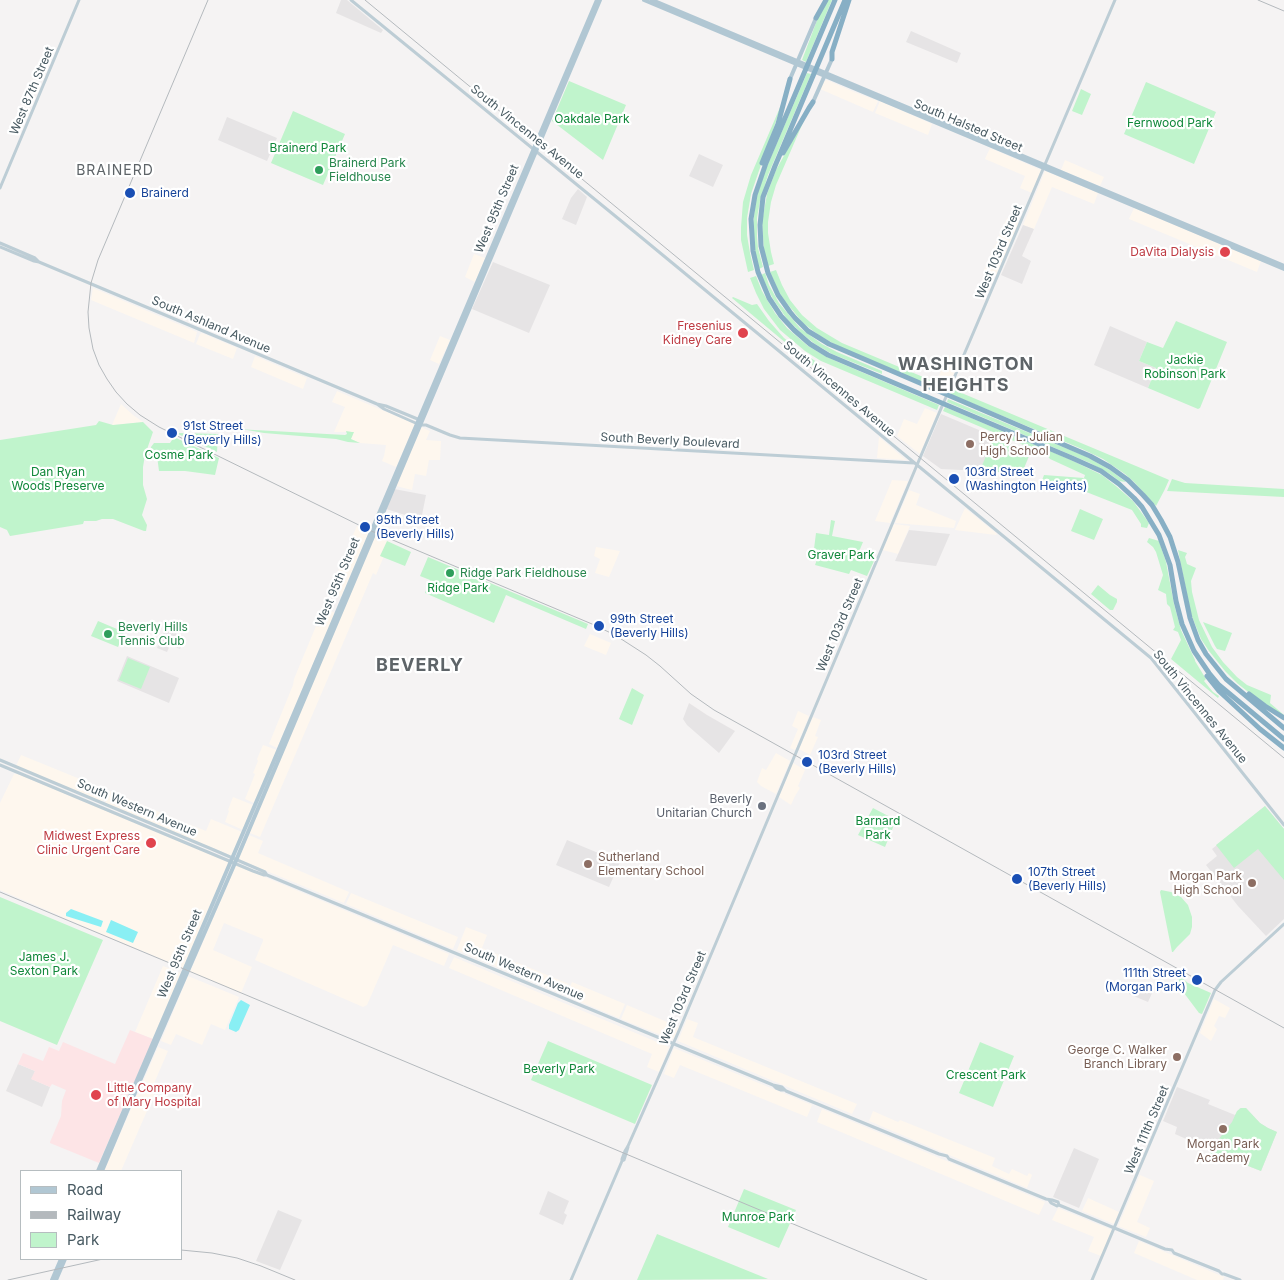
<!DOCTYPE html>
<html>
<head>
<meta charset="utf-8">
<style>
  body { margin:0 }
  #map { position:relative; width:1284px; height:1280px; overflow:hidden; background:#f5f3f3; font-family:Inter,sans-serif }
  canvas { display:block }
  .legend { position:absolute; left:20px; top:1170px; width:162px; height:90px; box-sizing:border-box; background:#fff; border:1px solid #b6bdc0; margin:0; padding:6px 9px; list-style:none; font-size:15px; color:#485a62 }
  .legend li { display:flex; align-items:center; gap:10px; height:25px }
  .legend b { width:25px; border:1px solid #b6bdc0 }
</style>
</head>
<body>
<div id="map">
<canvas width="1284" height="1280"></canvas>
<ul class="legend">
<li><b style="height:6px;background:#b1c7d3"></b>Road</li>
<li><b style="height:6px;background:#b4b9bd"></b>Railway</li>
<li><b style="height:14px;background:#c0f4cc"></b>Park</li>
</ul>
</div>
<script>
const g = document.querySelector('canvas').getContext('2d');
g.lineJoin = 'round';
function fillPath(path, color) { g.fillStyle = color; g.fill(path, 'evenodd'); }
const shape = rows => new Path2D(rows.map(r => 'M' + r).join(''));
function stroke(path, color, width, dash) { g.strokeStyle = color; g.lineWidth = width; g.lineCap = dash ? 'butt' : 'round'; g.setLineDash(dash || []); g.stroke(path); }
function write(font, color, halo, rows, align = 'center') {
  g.font = font + ' Inter,sans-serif'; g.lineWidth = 4.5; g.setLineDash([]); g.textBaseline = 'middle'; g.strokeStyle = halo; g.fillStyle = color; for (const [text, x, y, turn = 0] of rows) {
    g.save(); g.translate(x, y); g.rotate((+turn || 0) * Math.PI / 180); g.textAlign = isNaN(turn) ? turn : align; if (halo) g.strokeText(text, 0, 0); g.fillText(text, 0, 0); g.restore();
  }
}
const commercial = shape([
  [827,80,854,92,878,101,873,112,820,89,824,81],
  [880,101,932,124,928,135,875,113],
  [990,148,1041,170,1032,193,1020,188,1025,176,985,159],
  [1065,160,1104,177,1100,186,1061,170],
  [1045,171,1098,193,1094,204,1052,187,1034,229,1023,225],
  [1134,208,1261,261,1257,272,1129,219],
  [1007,218,1019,223,1008,248,996,243],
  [995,245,1007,250,996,275,984,270],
  [474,254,485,258,475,282,465,277],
  [93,288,197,332,194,343,91,300],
  [202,333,237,348,233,359,196,344,200,334],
  [440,336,450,340,439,364,430,360],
  [948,355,960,360,950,382,946,384,937,380],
  [255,356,307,378,303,389,251,367],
  [337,391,415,424,396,467,382,461,384,456,386,445,360,443,351,439,353,432,334,432,345,407,332,402],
  [121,404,133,415,143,422,112,425],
  [925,408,937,413,920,454,897,436,904,419,917,424],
  [421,427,430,431,426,440,441,441,440,460,429,460,426,476,415,474,412,490,396,486],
  [879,437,906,460,877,458],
  [892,480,908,481,890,523,875,521],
  [909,490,920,494,916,505,956,521,954,528,895,523],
  [965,508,997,534,996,535,955,530],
  [894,524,910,526,898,554,883,550],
  [357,526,369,532,341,597,330,592,343,559,347,560,353,546,349,544],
  [375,536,390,542,376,575,373,573,260,837,250,833,249,832],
  [596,547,620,551,609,577,595,573,600,559,594,556],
  [327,609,335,613,277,748,269,744,293,685,294,679,316,626,319,627],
  [590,634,611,643,606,655,584,646],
  [798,711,809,716,795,750,790,748,798,729,792,726],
  [813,717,821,720,815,736,818,737,810,755,799,749],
  [263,745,277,750,254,803,245,799,255,774,253,773,258,761,257,759],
  [776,753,790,761,776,794,761,786,757,782,762,768,766,770],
  [21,755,107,790,102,802,16,766],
  [793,763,805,770,798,786,800,788,795,796,791,805,779,797],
  [14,774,18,774,229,862,183,968,102,934,0,890,0,803],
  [110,791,183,822,179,834,105,803],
  [233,797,253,805,243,830,225,822,229,811,228,810],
  [211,819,242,832,232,856,181,835,186,823,206,831],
  [249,835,263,841,258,853,349,892,344,903,240,860,239,857],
  [236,865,449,954,444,966,393,945,367,1005,363,1007,255,960,263,941,263,939,224,923,213,950,252,967,241,993,190,972],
  [351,893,458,937,453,949,346,904],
  [466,927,487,935,482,948,514,961,509,972,457,950],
  [454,957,669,1047,659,1072,647,1067,652,1054,449,968],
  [516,962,569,984,564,995,512,973,511,972],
  [163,966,181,973,153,1039,135,1032],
  [188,976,239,997,225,1030,211,1024,202,1045,176,1034,171,1045,161,1041],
  [572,982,625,1004,619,1018,566,996],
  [1214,999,1230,1008,1225,1018,1219,1016,1214,1026,1217,1029,1211,1041,1200,1033],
  [627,1005,679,1027,673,1039,671,1039,621,1019],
  [687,1019,698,1023,693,1037,857,1104,852,1114,678,1041],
  [158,1047,168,1051,152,1088,156,1090,121,1171,104,1171],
  [674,1048,812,1105,807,1117,680,1065,674,1078,664,1074],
  [822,1109,1045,1202,1039,1215,817,1122],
  [873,1111,898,1122,900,1120,995,1158,992,1166,1009,1174,1012,1169,1027,1176,1029,1173,1032,1175,1027,1188,869,1121],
  [1140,1175,1154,1181,1137,1222,1150,1228,1146,1237,1118,1226],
  [1088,1198,1119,1212,1114,1224,1082,1211],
  [1058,1208,1112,1230,1101,1256,1088,1251,1094,1237,1052,1220],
  [1139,1241,1224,1277,1223,1280,1197,1280,1134,1253]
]);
const education = shape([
  [341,0,347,0,383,30,381,33,336,13],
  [911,31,961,53,957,63,906,42],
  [227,117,277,138,267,161,218,140],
  [699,154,723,165,713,187,689,176],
  [578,189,587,197,576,225,562,219,571,198],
  [1023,225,1034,229,1022,256,1031,261,1022,284,1001,275],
  [493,262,550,285,529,333,472,309],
  [1110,326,1147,342,1139,361,1156,368,1148,388,1094,365],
  [941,414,1031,452,1022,473,941,469,923,456],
  [394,489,426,495,421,520,386,509],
  [909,530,950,534,936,566,895,561],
  [165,629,185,637,180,649,170,645,167,652,157,648],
  [127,656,179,678,169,703,117,681],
  [689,703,707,715,735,731,719,753,687,725,683,719],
  [1265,806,1284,829,1284,919,1266,936,1238,906,1206,865,1217,856,1212,849],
  [567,840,620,862,609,887,556,865],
  [1134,983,1153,991,1148,1002,1129,994],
  [18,1064,35,1071,32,1079,50,1087,42,1107,6,1091],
  [1177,1087,1210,1100,1208,1104,1235,1115,1240,1108,1246,1108,1260,1123,1268,1128,1277,1132,1261,1171,1243,1164,1213,1160,1209,1155,1213,1146,1195,1138,1193,1142,1175,1134,1177,1127,1163,1121],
  [1074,1148,1099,1159,1079,1208,1053,1197],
  [548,1191,569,1201,564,1213,567,1215,563,1225,539,1214],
  [278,1210,302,1220,280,1270,256,1261]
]);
const medical = shape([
  [130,1030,153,1039,99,1163,50,1143,50,1142,61,1116,62,1101,66,1090,52,1084,50,1087,31,1079,35,1071,18,1064,23,1053,43,1061,49,1047,59,1051,63,1042,115,1064]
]);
const green = shape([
  [827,0,832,0,806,62,802,60,819,15],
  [807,73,811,74,768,175,760,201,757,218,757,236,758,248,763,267,759,269,755,253,753,225,756,198,765,171],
  [569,81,626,105,603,160,552,121],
  [1146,82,1216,112,1194,164,1124,134],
  [1081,89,1091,94,1082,115,1072,111],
  [784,98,751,194,747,218,747,235,750,253,754,270,748,272,741,240,741,227,743,202,751,175],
  [293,111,345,134,323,185,271,163],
  [805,118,776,185,771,202,768,222,768,233,771,252,774,264,768,266,764,251,762,222,767,194,776,170],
  [776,270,782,285,790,300,802,315,817,328,842,343,947,387,945,392,840,347,820,336,803,323,785,301,779,292,770,272],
  [765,273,769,285,779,303,800,328,822,344,837,352,882,371,882,374,832,354,815,344,801,333,787,319,773,299,761,275],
  [756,276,762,291,775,313,787,328,808,346,825,356,838,362,939,405,937,410,821,361,805,351,780,330,764,309,756,293,750,278],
  [733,297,752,305,757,304,769,321,784,338,803,353,820,364,817,369,732,298],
  [1176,321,1227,342,1200,408,1198,409,1148,388,1156,368,1139,361,1147,342,1163,348],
  [952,389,1167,479,1169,480,1164,491,1156,506,1134,482,1125,474,1103,459,1082,449,950,394],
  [948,399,1087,457,1110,470,1126,482,1119,481,1110,474,1090,463,947,402],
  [945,407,1071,460,1102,475,1116,486,1133,501,1149,523,1147,528,1141,527,1141,524,1132,510,1066,484,1041,483,1044,475,1084,478,1085,475,1050,459,1047,455,943,411],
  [99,421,113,425,143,422,153,432,145,455,143,467,143,485,147,499,142,515,147,525,146,531,144,531,113,519,102,519,96,521,84,521,83,524,10,536,7,530,0,527,0,440,96,425],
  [182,426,345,435,347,434,346,431,352,432,354,432,351,439,360,443,348,442,336,439,264,433,247,430],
  [179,433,218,434,217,452,178,434],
  [174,437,219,458,215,475,185,471,159,471,157,456,148,457,151,447,154,443,170,443],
  [993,438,1030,453,1022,473,980,471],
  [1172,479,1185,483,1284,489,1284,497,1167,491],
  [1080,509,1103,519,1094,540,1071,531],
  [831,520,835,521,832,536,863,542,858,554,874,561,867,576,851,570,849,574,815,565,820,551,814,549,816,533,829,535],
  [1149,538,1159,541,1166,562,1174,604,1181,630,1195,660,1195,661,1206,679,1204,681,1213,692,1219,696,1218,698,1171,659,1181,640,1178,632,1173,630,1175,627,1170,607,1167,604,1166,594,1158,590,1163,575,1156,552,1153,547,1147,542],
  [387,541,411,552,405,566,380,556],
  [1178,550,1187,553,1185,557,1187,564,1196,568,1191,581,1192,592,1199,620,1212,647,1223,662,1237,677,1247,685,1271,695,1270,703,1284,715,1284,717,1260,701,1238,684,1225,671,1209,651,1201,639,1191,614],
  [428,557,588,624,586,629,506,595,494,623,425,593,430,580,420,576],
  [1098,585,1110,595,1117,599,1117,602,1113,610,1110,610,1091,594],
  [98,621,124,632,118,647,91,636],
  [1203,622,1232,633,1225,651,1217,649,1215,646],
  [128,658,150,667,141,689,119,680],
  [632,688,644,695,632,725,619,719],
  [1265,806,1284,829,1284,880,1258,849,1234,868,1216,845],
  [873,808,896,820,885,847,858,835],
  [1161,890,1171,892,1181,897,1188,905,1192,917,1192,927,1190,934,1177,947,1173,952,1172,952,1160,892],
  [0,897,103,940,57,1045,0,1021],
  [1176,970,1183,974,1181,977,1188,983,1211,993,1202,1014,1199,1013,1184,993,1180,984],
  [548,1041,652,1085,635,1124,531,1080],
  [980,1042,1014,1056,993,1107,959,1093],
  [1241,1108,1246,1108,1260,1123,1268,1128,1277,1132,1261,1171,1243,1164,1232,1161,1214,1160,1210,1156,1210,1154,1212,1148,1232,1122,1237,1111],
  [744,1189,796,1210,779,1248,728,1227],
  [657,1234,768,1279,637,1280]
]);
const water = shape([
  [71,909,103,921,101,927,66,916,66,913],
  [111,920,138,932,133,943,106,932],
  [241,1000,250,1005,239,1030,236,1032,229,1029,229,1025,238,1003]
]);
const secondary = shape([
  [351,0,636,233,1151,658,1284,825],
  [0,188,79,0],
  [0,243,35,258,38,261],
  [0,247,34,261,39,262,377,404,386,406,420,420],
  [377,404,384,409,420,425,426,425,450,435,460,438,914,463],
  [0,760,214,850,265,872,267,875,773,1085,782,1087,786,1091,939,1154,947,1156,949,1159,1046,1199,1052,1200,1058,1202,1059,1205,1165,1249,1172,1250,1174,1253,1219,1271,1222,1274,1224,1274,1240,1280],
  [0,765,253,871,264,875,267,875],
  [773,1085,776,1088,781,1090,784,1090],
  [622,1161,624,1160,628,1147],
  [1049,1200,1051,1203,1057,1206,1059,1205],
  [571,1280,622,1161,622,1159,625,1151,628,1146,678,1033,917,465,1115,0],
  [1092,1280,1215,990,1221,982,1284,924]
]);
const primary = shape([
  [644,0,1284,269],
  [652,0,1284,266],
  [790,79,816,18],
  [813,102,832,59],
  [98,1171,267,777,597,0],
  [102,1171,139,1083,235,863,600,0],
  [52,1280,61,1259],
  [56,1280,65,1259]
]);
const motorway = shape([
  [835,0,766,163,755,195,751,219,753,251,758,272,769,298,781,316,794,330,810,344,828,355,1072,458,1101,471,1119,484,1134,498,1142,507,1159,535,1170,565,1176,601,1182,624,1194,651,1209,673,1219,685,1284,739],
  [845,0,775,166,763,197,760,225,761,246,768,273,778,295,790,312,795,318,808,331,829,344,1090,456,1110,467,1128,480,1143,495,1152,505,1161,520,1170,537,1178,562,1190,618,1198,640,1206,654,1226,679,1284,728],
  [816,18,826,0],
  [832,59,832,52,849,0],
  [783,153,809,108,813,102],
  [762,163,778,124,790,79],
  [1207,676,1219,691,1260,729,1284,748],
  [1249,694,1265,706,1284,718]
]);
const rail = shape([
  [208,0,98,260,91,283,88,312,89,328,93,349,99,365,107,379,116,392,127,404,140,415,159,427,369,530,592,624,615,635,646,655,660,666,691,694,714,710,1284,1028],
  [365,0,1284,758],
  [1258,0,1284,11],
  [0,892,927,1280],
  [181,1250,212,1253,237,1258,261,1266,295,1280],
  [8,1280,103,1259]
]);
const markers = [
  [319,170,5,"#2e9e5b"],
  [130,193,6,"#1a4fb4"],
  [1225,252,6,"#e0444e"],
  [743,333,6,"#e0444e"],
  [172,433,6,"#1a4fb4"],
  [970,444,5,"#8d6e63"],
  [954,479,6,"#1a4fb4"],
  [365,527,6,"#1a4fb4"],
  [450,573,5,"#2e9e5b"],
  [599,626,6,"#1a4fb4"],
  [108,634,5,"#2e9e5b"],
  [807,762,6,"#1a4fb4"],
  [762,806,5,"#6b7280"],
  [151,843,6,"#e0444e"],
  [588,864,5,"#8d6e63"],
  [1017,879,6,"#1a4fb4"],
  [1252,883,5,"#8d6e63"],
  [1197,980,6,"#1a4fb4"],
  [1177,1057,5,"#8d6e63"],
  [96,1095,6,"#e0444e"],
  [1223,1129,5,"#8d6e63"]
];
const streetNames = [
  ["West 87th Street",32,91,-67],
  ["South Halsted Street",968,126,23],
  ["South Vincennes Avenue",527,132,39],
  ["West 95th Street",497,209,-67],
  ["West 103rd Street",999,252,-67],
  ["South Ashland Avenue",211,325,23],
  ["South Vincennes Avenue",839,389,40],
  ["South Beverly Boulevard",670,441,3],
  ["West 95th Street",338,582,-67],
  ["West 103rd Street",840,625,-67],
  ["South Vincennes Avenue",1200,707,51],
  ["South Western Avenue",137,808,23],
  ["West 95th Street",180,954,-67],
  ["South Western Avenue",524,972,23],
  ["West 103rd Street",683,998,-67],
  ["West 111th Street",1147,1130,-67]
];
const parkNames = [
  ["Oakdale Park",592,119],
  ["Fernwood Park",1170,123],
  ["Brainerd Park",308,148],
  ["Jackie",1185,360],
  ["Robinson Park",1185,374],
  ["Cosme Park",179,455],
  ["Dan Ryan",58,472],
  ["Woods Preserve",58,486],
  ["Graver Park",841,555],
  ["Ridge Park",458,588],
  ["Barnard",878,821],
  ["Park",878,835],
  ["James J.",44,957],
  ["Sexton Park",44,971],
  ["Beverly Park",559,1069],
  ["Crescent Park",986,1075],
  ["Munroe Park",758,1217]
];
const leisureNames = [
  ["Brainerd Park",329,163],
  ["Fieldhouse",329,177],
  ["Ridge Park Fieldhouse",460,573],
  ["Beverly Hills",118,627],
  ["Tennis Club",118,641]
];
const transitNames = [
  ["Brainerd",141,193],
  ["91st Street",183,426],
  ["(Beverly Hills)",183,440],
  ["103rd Street",965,472],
  ["(Washington Heights)",965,486],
  ["95th Street",376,520],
  ["(Beverly Hills)",376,534],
  ["99th Street",610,619],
  ["(Beverly Hills)",610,633],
  ["103rd Street",818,755],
  ["(Beverly Hills)",818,769],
  ["107th Street",1028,872],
  ["(Beverly Hills)",1028,886],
  ["111th Street",1186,973,"right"],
  ["(Morgan Park)",1186,987,"right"]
];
const healthNames = [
  ["DaVita Dialysis",1214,252],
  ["Fresenius",732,326],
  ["Kidney Care",732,340],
  ["Midwest Express",140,836],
  ["Clinic Urgent Care",140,850],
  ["Little Company",107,1088,"left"],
  ["of Mary Hospital",107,1102,"left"]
];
const educationNames = [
  ["Percy L. Julian",980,437],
  ["High School",980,451],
  ["Sutherland",598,857],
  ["Elementary School",598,871],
  ["Morgan Park",1242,876,"right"],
  ["High School",1242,890,"right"],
  ["George C. Walker",1167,1050,"right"],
  ["Branch Library",1167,1064,"right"],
  ["Morgan Park",1223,1144,"center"],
  ["Academy",1223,1158,"center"]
];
const worshipNames = [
  ["Beverly",752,799],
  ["Unitarian Church",752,813]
];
const neighbourhoodNames = [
  ["BRAINERD",115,171]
];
const districtNames = [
  ["WASHINGTON",966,365],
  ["HEIGHTS",966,386],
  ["BEVERLY",420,666]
];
fillPath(commercial, '#fef7ee');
fillPath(education, '#e6e4e5');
fillPath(medical, '#fde4e6');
fillPath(green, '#c0f4cc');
fillPath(water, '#89eff4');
stroke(secondary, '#bdcdd5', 3);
stroke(primary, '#b1c7d3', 4);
stroke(motorway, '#87afc5', 5);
stroke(rail, '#b4b9bd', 1);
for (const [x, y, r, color] of markers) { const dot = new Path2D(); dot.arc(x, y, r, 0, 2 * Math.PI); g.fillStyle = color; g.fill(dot); stroke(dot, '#fff', 2); }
write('12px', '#485a62', '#fff', streetNames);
write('12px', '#0f8739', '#fff', parkNames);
write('12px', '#27864d', '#fff', leisureNames, 'left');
write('12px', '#164399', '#fff', transitNames, 'left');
write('12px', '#be3a42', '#fff', healthNames, 'right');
write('12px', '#785e54', '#fff', educationNames, 'left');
write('12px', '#5b616d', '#fff', worshipNames, 'right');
g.letterSpacing = '1px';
write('14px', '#5e6468', '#fff', neighbourhoodNames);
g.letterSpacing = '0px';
g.letterSpacing = '1px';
write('bold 18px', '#5e6468', '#fff', districtNames);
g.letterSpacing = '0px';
</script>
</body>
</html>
